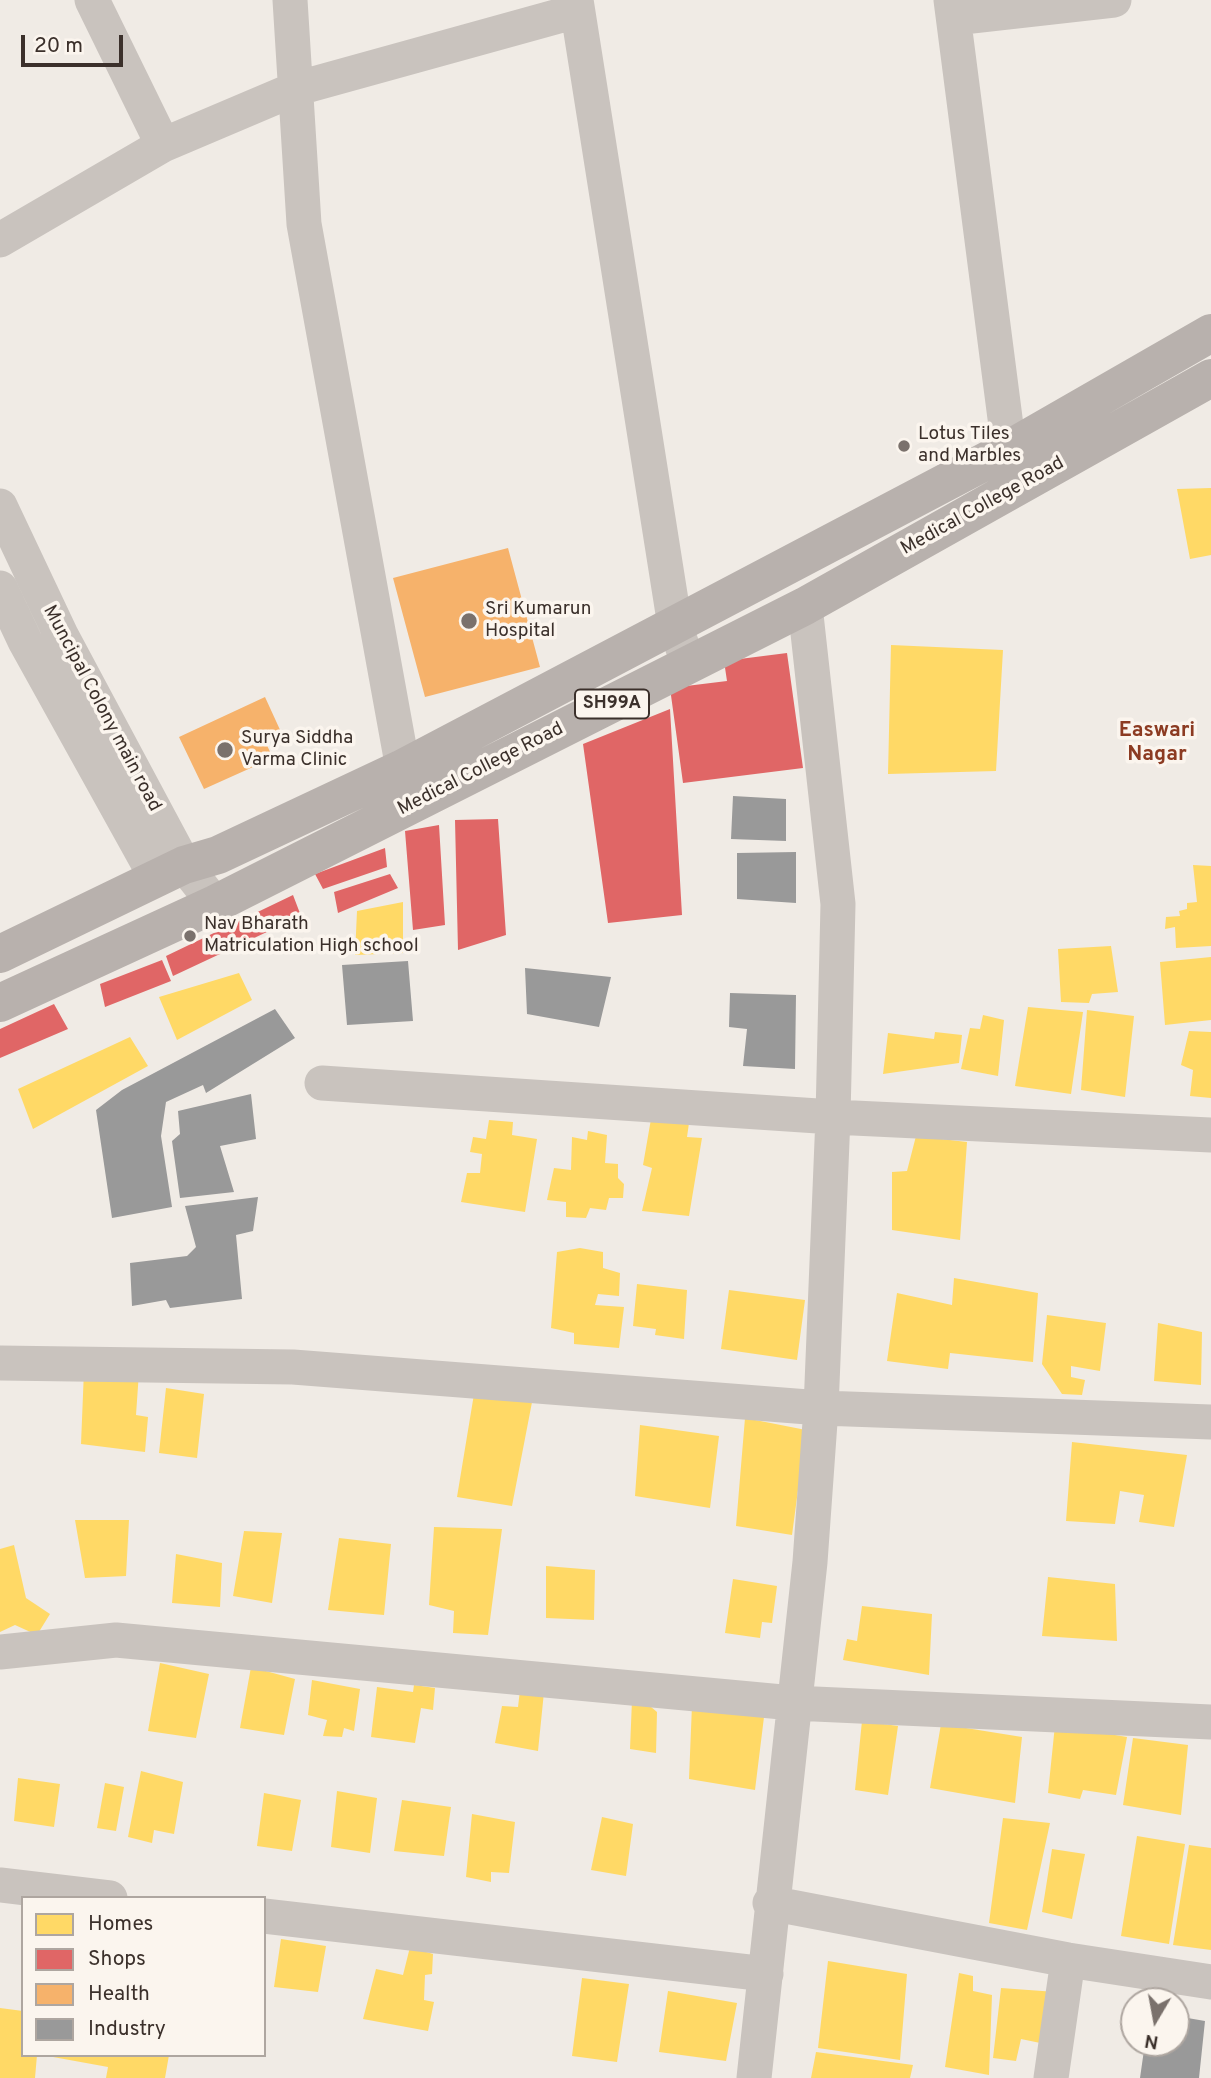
<!DOCTYPE html>
<html>
<head>
<meta charset="utf-8">
<style>
  body { margin:0 }
  #map { position:relative; width:1211px; height:2078px; overflow:hidden; background:#f0ebe5; font-family:Overpass,sans-serif }
  canvas { display:block }
  .legend { position:absolute; left:21px; top:1896px; width:245px; height:161px; box-sizing:border-box; background:#fbf5ee; border:2px solid #aea6a0; margin:0; padding:9px 12px; list-style:none; font-size:21px; color:#3b302b }
  .legend li { display:flex; align-items:center; gap:14px; height:35px }
  .legend b { width:35px; border:2px solid #aea6a0 }
  .north { position:absolute; left:1120px; top:1987px; width:70px; height:70px; box-sizing:border-box; background:#fbf5ee; border:2px solid #aea6a0; border-radius:50%; rotate:190deg; font-size:19px; font-weight:700; line-height:28px; text-align:center; color:#3b302b }
  .north::after { content:''; display:block; margin:auto; width:24px; height:32px; background:#7a716c; clip-path:polygon(50% 0,100% 100%,50% 72%,0 100%) }
  .scale { position:absolute; left:21px; top:35px; width:102px; height:32px; box-sizing:border-box; border:4px solid #3b302b; border-top:0; padding-left:9px; font-size:21px; line-height:24px; white-space:nowrap; color:#3b302b; -webkit-text-stroke:5px #fbf5ee; paint-order:stroke }
</style>
</head>
<body>
<div id="map">
<canvas width="1211" height="2078"></canvas>
<ul class="legend">
<li><b style="height:19px;background:#ffd966"></b>Homes</li>
<li><b style="height:19px;background:#e06666"></b>Shops</li>
<li><b style="height:19px;background:#f6b26b"></b>Health</li>
<li><b style="height:19px;background:#999"></b>Industry</li>
</ul>
<div class="north">N</div>
<div class="scale">20 m</div>
</div>
<script>
const g = document.querySelector('canvas').getContext('2d');
g.lineJoin = 'round';
function fillPath(path, color) { g.fillStyle = color; g.fill(path, 'evenodd'); }
const shape = rows => new Path2D(rows.map(r => 'M' + r).join(''));
function stroke(path, color, width, dash) { g.strokeStyle = color; g.lineWidth = width; g.lineCap = dash ? 'butt' : 'round'; g.setLineDash(dash || []); g.stroke(path); }
function write(font, color, halo, rows, align = 'center') {
  g.font = font + ' Overpass,sans-serif'; g.lineWidth = 7; g.setLineDash([]); g.textBaseline = 'middle'; g.strokeStyle = halo; g.fillStyle = color; for (const [text, x, y, turn = 0] of rows) {
    g.save(); g.translate(x, y); g.rotate((+turn || 0) * Math.PI / 180); g.textAlign = isNaN(turn) ? turn : align; if (halo) g.strokeText(text, 0, 0); g.fillText(text, 0, 0); g.restore();
  }
}
const homes = shape([
  [1211,488,1211,555,1190,559,1177,489],
  [891,645,1003,650,996,771,888,774],
  [1193,865,1211,866,1211,946,1176,948,1175,927,1165,929,1166,917,1180,916,1179,911,1187,909,1187,903,1197,902],
  [403,902,403,953,355,955,357,911],
  [1111,946,1118,992,1092,994,1089,1003,1061,1002,1058,949],
  [1211,957,1211,1020,1165,1025,1160,962],
  [239,973,252,1000,177,1040,159,997],
  [1028,1007,1083,1012,1071,1094,1015,1086],
  [1087,1010,1134,1016,1125,1097,1081,1090],
  [983,1015,1004,1020,998,1076,961,1069,970,1028,980,1029],
  [1189,1031,1211,1032,1211,1098,1190,1096,1193,1070,1181,1065],
  [935,1032,962,1035,959,1063,883,1074,888,1033,934,1039],
  [130,1037,148,1066,33,1129,18,1089],
  [651,1119,689,1123,687,1137,702,1138,689,1216,642,1211,652,1168,643,1165],
  [489,1120,513,1122,512,1135,537,1139,525,1212,461,1202,467,1173,480,1173,482,1154,470,1152,473,1137,486,1139],
  [588,1131,607,1135,605,1163,618,1164,618,1178,624,1184,623,1198,609,1198,606,1210,590,1208,586,1218,566,1217,566,1202,547,1200,554,1168,571,1170,572,1137,587,1140],
  [916,1136,967,1142,960,1240,892,1230,892,1172,907,1171],
  [580,1248,603,1252,603,1268,620,1273,619,1296,598,1294,595,1305,624,1307,619,1348,574,1344,574,1333,551,1328,557,1252],
  [954,1278,1038,1293,1033,1362,950,1353,948,1369,887,1361,897,1293,952,1305],
  [637,1284,687,1290,684,1339,655,1335,656,1329,633,1326],
  [729,1290,805,1300,797,1360,721,1349],
  [1047,1315,1106,1323,1100,1371,1071,1366,1071,1377,1085,1380,1082,1395,1062,1394,1042,1364],
  [1158,1323,1202,1332,1201,1385,1154,1381],
  [84,1370,139,1372,136,1415,148,1417,145,1452,81,1444],
  [166,1388,204,1394,197,1458,159,1453],
  [474,1394,533,1397,512,1506,457,1497],
  [745,1418,806,1430,792,1535,736,1526],
  [640,1425,719,1436,710,1508,635,1496],
  [1072,1442,1187,1455,1174,1527,1139,1522,1144,1495,1120,1491,1115,1524,1066,1521],
  [75,1520,129,1520,126,1576,85,1578],
  [434,1527,502,1529,488,1635,453,1633,454,1611,429,1605],
  [244,1531,282,1533,272,1603,233,1596],
  [339,1538,391,1544,384,1615,328,1610],
  [14,1545,26,1598,50,1614,37,1635,15,1625,0,1632,0,1549],
  [176,1554,222,1563,220,1607,172,1603],
  [546,1566,595,1570,594,1620,546,1618],
  [1048,1577,1115,1584,1117,1641,1042,1636],
  [733,1579,777,1586,772,1623,762,1622,760,1638,725,1633],
  [862,1606,932,1614,929,1675,843,1660,847,1639,857,1641],
  [160,1663,209,1674,196,1738,148,1731],
  [251,1667,295,1679,284,1735,240,1728],
  [312,1680,360,1689,354,1731,344,1728,342,1737,323,1736,327,1720,308,1715],
  [414,1685,435,1688,433,1710,421,1708,415,1743,371,1737,377,1687,413,1692],
  [520,1690,544,1692,538,1751,495,1743,502,1706,518,1707],
  [632,1700,644,1701,657,1712,656,1753,630,1749],
  [692,1705,764,1717,755,1790,689,1779],
  [862,1721,898,1726,888,1795,855,1790],
  [941,1724,1022,1737,1015,1803,930,1788],
  [1055,1725,1127,1737,1116,1795,1083,1790,1080,1799,1048,1793],
  [1133,1738,1188,1745,1181,1815,1123,1805],
  [141,1771,183,1782,174,1834,154,1830,152,1843,128,1837],
  [18,1778,60,1784,54,1827,14,1821],
  [105,1783,124,1787,116,1831,97,1828],
  [337,1791,377,1798,370,1853,331,1847],
  [264,1793,301,1800,292,1851,257,1846],
  [402,1800,451,1807,444,1856,394,1851],
  [472,1814,515,1822,509,1873,491,1872,491,1882,466,1877],
  [602,1817,633,1824,626,1876,591,1870],
  [1003,1818,1050,1823,1027,1930,989,1923],
  [1137,1836,1185,1844,1169,1944,1121,1936],
  [1189,1845,1211,1848,1211,1950,1173,1945],
  [1052,1849,1085,1854,1072,1919,1042,1912],
  [281,1939,326,1946,318,1992,274,1987],
  [410,1947,433,1954,432,1974,425,1975,424,2000,434,2002,428,2031,363,2019,376,1969,403,1975],
  [828,1961,907,1974,900,2060,818,2048],
  [959,1973,973,1976,973,1991,992,1995,989,2075,945,2067],
  [582,1978,629,1984,617,2062,572,2056],
  [1001,1988,1056,1992,1050,2045,1021,2039,1016,2061,993,2058],
  [668,1991,737,2003,726,2061,659,2052],
  [0,2008,23,2011,23,2055,37,2055,35,2078,0,2078],
  [816,2052,913,2065,910,2078,811,2078],
  [42,2055,169,2055,165,2078,106,2078,108,2067]
]);
const shops = shape([
  [787,653,803,768,683,783,670,688,727,681,724,661],
  [670,709,682,915,608,923,583,744],
  [498,819,506,935,458,950,455,820],
  [439,825,445,925,413,930,405,831],
  [385,848,387,867,323,889,315,874],
  [390,874,398,888,338,913,334,892],
  [293,895,301,916,173,976,166,956],
  [162,960,171,981,105,1007,100,984],
  [54,1004,68,1029,0,1058,0,1029]
]);
const health = shape([
  [508,548,540,667,425,697,393,578],
  [265,697,281,732,264,739,273,758,204,789,179,737]
]);
const industry = shape([
  [733,796,786,799,786,841,731,839],
  [796,852,796,903,737,899,737,853],
  [408,961,413,1021,347,1025,342,965],
  [525,968,611,977,599,1027,527,1014],
  [730,993,796,995,795,1069,743,1066,747,1029,729,1027],
  [275,1009,295,1038,206,1093,203,1085,166,1102,161,1136,172,1207,112,1218,96,1110,122,1090],
  [251,1094,256,1139,220,1146,234,1192,180,1198,172,1141,180,1134,178,1111],
  [258,1197,253,1231,236,1235,242,1299,170,1308,166,1300,132,1306,130,1263,187,1256,196,1247,185,1206],
  [1176,2016,1205,2021,1199,2078,1140,2078,1145,2043,1176,2043]
]);
const minor = shape([
  [290,0,304,224,408,796],
  [576,0,675,626,689,665],
  [951,0,1009,449,1022,473],
  [954,18,1114,0],
  [163,145,295,89,577,11],
  [0,240,163,145,92,0],
  [0,506,61,635,184,865,215,904],
  [0,588,25,641,157,879],
  [322,1083,833,1117,1211,1135],
  [0,1363,293,1367,821,1408,1211,1422],
  [0,1652,116,1640,793,1703,1211,1722],
  [0,1885,110,1898],
  [770,1903,1068,1960,1211,1982],
  [264,1916,766,1974],
  [754,2078,810,1562,821,1408,833,1117,838,904,805,606],
  [1051,2078,1068,1960]
]);
const major = shape([
  [0,954,184,865,218,855,401,769,1009,449,1211,333],
  [0,1003,215,904,805,606,1211,378]
]);
const markers = [
  [904,446,7,"#7a716c"],
  [469,621,9,"#7a716c"],
  [225,750,9,"#7a716c"],
  [190,936,7,"#7a716c"]
];
const shields = [
  [612,704,74]
];
const shieldNames = [
  ["SH99A",612,704]
];
const poiNames = [
  ["Lotus Tiles",918,435],
  ["and Marbles",918,457],
  ["Sri Kumarun",485,610],
  ["Hospital",485,632],
  ["Surya Siddha",241,739],
  ["Varma Clinic",241,761],
  ["Nav Bharath",204,925],
  ["Matriculation High school",204,947]
];
const streetNames = [
  ["Medical College Road",983,507,-29],
  ["Muncipal Colony main road",101,709,62],
  ["Medical College Road",481,770,-27]
];
const neighbourhoodNames = [
  ["Easwari",1157,732],
  ["Nagar",1157,756]
];
fillPath(homes, '#ffd966');
fillPath(shops, '#e06666');
fillPath(health, '#f6b26b');
fillPath(industry, '#999');
stroke(minor, '#c9c3be', 35);
stroke(major, '#b8b1ad', 38);
for (const [x, y, r, color] of markers) { const dot = new Path2D(); dot.arc(x, y, r, 0, 2 * Math.PI); g.fillStyle = color; g.fill(dot); stroke(dot, '#fbf5ee', 2.5); }
for (const [x, y, w] of shields) { const box = new Path2D(); box.roundRect(x - w / 2, y - 14.5, w, 29, 5); g.fillStyle = '#fbf5ee'; g.fill(box); stroke(box, '#3b302b', 2); }
write('bold 18px', '#3b302b', null, shieldNames);
write('19px', '#3b302b', '#fbf5ee', poiNames, 'left');
write('19px', '#3b302b', '#fbf5ee', streetNames);
write('bold 21px', '#8c3b22', '#fbf5ee', neighbourhoodNames);
</script>
</body>
</html>
